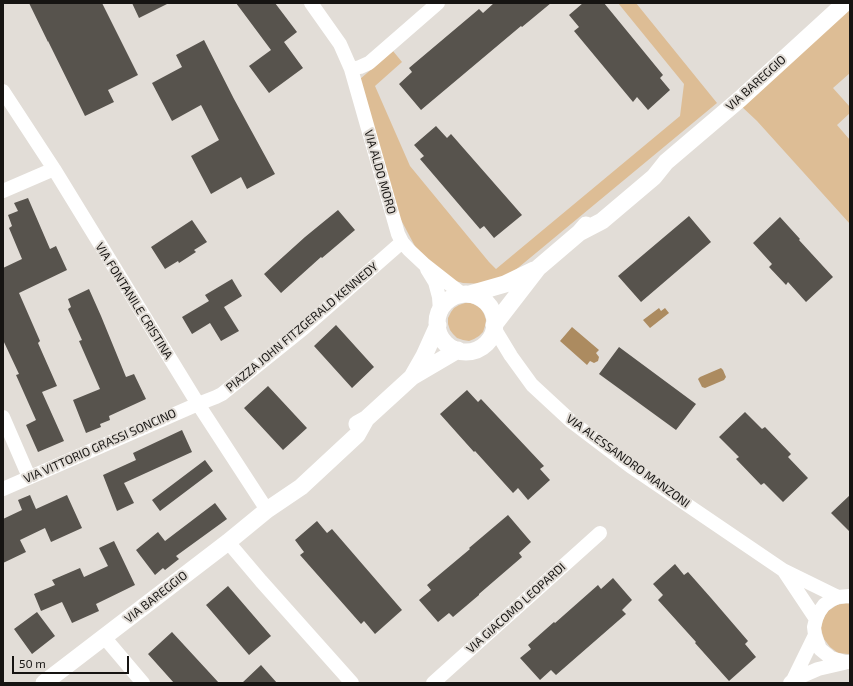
<!DOCTYPE html>
<html>
<head>
<meta charset="utf-8">
<style>
  body { margin:0 }
  #map { position:relative; width:853px; height:686px; overflow:hidden; background:#e2ddd7; font-family:"Exo 2",sans-serif }
  canvas { display:block }
  .frame { position:absolute; inset:0; border:4px solid #161412; pointer-events:none }
  .scale { position:absolute; left:12px; top:656px; width:117px; height:18px; box-sizing:border-box; border:2px solid #161412; border-top:0; padding-left:5px; font-size:12px; line-height:14px; white-space:nowrap; color:#161412; -webkit-text-stroke:3px #e2ddd7; paint-order:stroke }
</style>
</head>
<body>
<div id="map">
<canvas width="853" height="686"></canvas>
<div class="frame"></div>
<div class="scale">50 m</div>
</div>
<script>
const g = document.querySelector('canvas').getContext('2d');
g.lineJoin = 'round';
function fillPath(path, color) { g.fillStyle = color; g.fill(path, 'evenodd'); }
const shape = rows => new Path2D(rows.map(r => 'M' + r).join(''));
function stroke(path, color, width, dash) { g.strokeStyle = color; g.lineWidth = width; g.lineCap = dash ? 'butt' : 'round'; g.setLineDash(dash || []); g.stroke(path); }
function write(font, color, halo, rows, align = 'center') {
  g.font = font + ' "Exo 2",sans-serif'; g.lineWidth = 4; g.setLineDash([]); g.textBaseline = 'middle'; g.strokeStyle = halo; g.fillStyle = color; for (const [text, x, y, turn = 0] of rows) {
    g.save(); g.translate(x, y); g.rotate((+turn || 0) * Math.PI / 180); g.textAlign = isNaN(turn) ? turn : align; if (halo) g.strokeText(text, 0, 0); g.fillText(text, 0, 0); g.restore();
  }
}
const green = shape([
  [618,3,636,3,717,103,507,277,486,284,463,283,448,279,417,250,400,218,360,79,393,51,402,62,375,86,410,166,489,262,496,269,680,116,684,84],
  [850,6,850,73,833,88,850,107,850,113,837,125,850,140,850,224,757,121,740,105],
  [465,303,471,303,477,306,481,309,484,314,486,320,485,326,483,332,479,336,474,339,469,341,463,340,457,338,453,334,450,330,448,324,448,318,451,312,454,308,459,305],
  [846,603,850,604,850,654,848,654,838,653,830,647,824,639,821,629,823,619,828,611,837,605]
]);
const water = shape([
  [659,308,661,311,665,308,669,313,650,328,643,320],
  [572,327,599,350,596,353,599,357,598,361,594,363,590,361,587,365,560,341],
  [721,368,723,370,726,377,724,380,705,388,702,387,698,379,700,377]
]);
const building = shape([
  [29,3,102,3,138,75,108,90,114,102,85,116,48,41,48,42],
  [132,3,169,3,139,18],
  [236,3,275,3,297,32,284,42,303,68,269,93,249,66,271,50],
  [494,3,551,3,522,27,521,26,421,110,399,84,412,72,409,68,479,9,483,13],
  [583,3,604,3,663,75,660,78,670,90,648,110,637,97,633,102,574,31,579,27,569,15],
  [204,40,234,99,275,174,247,189,241,177,211,194,191,156,219,140,201,105,172,121,152,83,182,67,176,55],
  [436,126,447,138,451,134,522,215,494,238,484,226,480,229,420,159,424,156,414,145],
  [28,198,50,249,56,246,67,270,19,293,40,341,38,343,57,386,42,392,64,441,38,452,26,425,36,420,16,375,19,374,3,340,3,268,22,259,9,228,12,226,8,215,18,211,14,203],
  [338,210,355,230,322,258,321,257,281,293,264,274,305,237],
  [689,216,711,242,641,302,618,276],
  [780,217,800,239,799,240,833,277,806,302,788,282,786,285,769,267,772,264,753,243],
  [192,220,207,242,194,250,196,252,179,263,178,261,165,269,151,247],
  [232,279,242,296,224,307,239,331,221,341,210,323,192,334,182,317,209,301,205,295],
  [89,289,101,316,126,377,134,374,146,399,109,416,110,420,100,424,101,427,86,433,73,400,100,389,79,341,82,340,68,309,71,307,68,299],
  [336,325,374,367,352,388,314,346],
  [619,347,696,404,676,430,599,374],
  [268,386,307,428,283,450,244,408],
  [467,390,478,402,481,399,544,466,540,469,550,480,528,500,518,488,513,493,475,451,474,452,440,414],
  [745,412,762,429,765,427,791,454,788,457,808,478,783,502,764,483,761,485,736,459,739,457,719,437],
  [182,430,192,452,124,483,134,503,117,511,103,475,136,460,133,453],
  [205,460,213,471,160,511,152,500],
  [30,495,36,509,67,495,82,528,51,542,45,528,20,540,26,552,3,563,3,519,22,510,18,500],
  [850,495,850,532,831,513],
  [215,503,227,519,176,556,179,559,165,570,163,568,155,575,136,550,158,532,165,541],
  [508,515,531,542,519,553,522,557,479,594,479,595,453,617,449,613,438,622,419,600,431,590,427,585,470,549,469,548],
  [317,521,327,533,332,529,402,610,375,634,364,621,361,624,300,555,304,552,295,540],
  [114,541,135,585,96,604,99,611,72,623,62,602,41,611,34,594,55,585,52,580,80,568,84,577,108,566,99,548],
  [675,564,684,575,688,572,711,598,748,641,745,644,756,657,729,681,695,643,696,642,658,600,663,595,653,584],
  [613,578,632,600,622,610,626,614,556,675,551,670,540,680,520,658,531,649,528,645,554,622,555,623,598,585,601,589],
  [228,586,271,636,249,655,206,605],
  [37,612,55,636,32,654,14,629],
  [172,632,219,683,174,683,148,654],
  [261,665,277,683,242,683]
]);
const minor = shape([
  [311,3,340,44,351,69,398,234,402,242,409,250,425,265,462,294],
  [351,69,360,67,369,63,438,3],
  [3,91,54,169,198,404,267,510],
  [3,191,54,169],
  [427,269,435,282,439,297,440,311],
  [494,328,511,356,532,385,572,422,630,466,783,570,838,597],
  [3,417,29,477],
  [3,489,198,404,216,397,222,394,304,328,402,242],
  [228,542,261,581,352,683],
  [784,571,816,619],
  [850,596,838,597,831,600,824,605,819,612,816,619,814,627,815,635,820,649,831,658,845,662,850,662],
  [104,637,143,683],
  [793,680,818,669,844,663],
  [433,683,600,533],
  [790,683,793,680,815,635]
]);
const tertiary = shape([
  [579,233,602,221,654,177,666,162,740,99,845,3],
  [470,294,505,284,534,270],
  '437 323a29 29 0 1 1 58 0a29 29 0 1 1-58 0Z',
  [494,325,538,268,579,233,586,225],
  [412,377,424,356,438,325],
  [357,424,366,419,412,377,458,350],
  [44,683,228,542,267,510,301,487,357,435,366,419]
]);
const streetNames = [
  ["VIA BAREGGIO",756,83,-42],
  ["VIA ALDO MORO",380,172,74],
  ["VIA FONTANILE CRISTINA",134,301,58],
  ["PIAZZA JOHN FITZGERALD KENNEDY",302,327,-40],
  ["VIA VITTORIO GRASSI SONCINO",100,446,-24],
  ["VIA ALESSANDRO MANZONI",628,461,36],
  ["VIA BAREGGIO",156,597,-38],
  ["VIA GIACOMO LEOPARDI",516,608,-42]
];
fillPath(green, '#ddbd95');
fillPath(water, '#ac8b60');
fillPath(building, '#57534d');
stroke(minor, '#fff', 14);
stroke(tertiary, '#fff', 17);
write('12px', '#161412', '#e2ddd7', streetNames);
</script>
</body>
</html>
